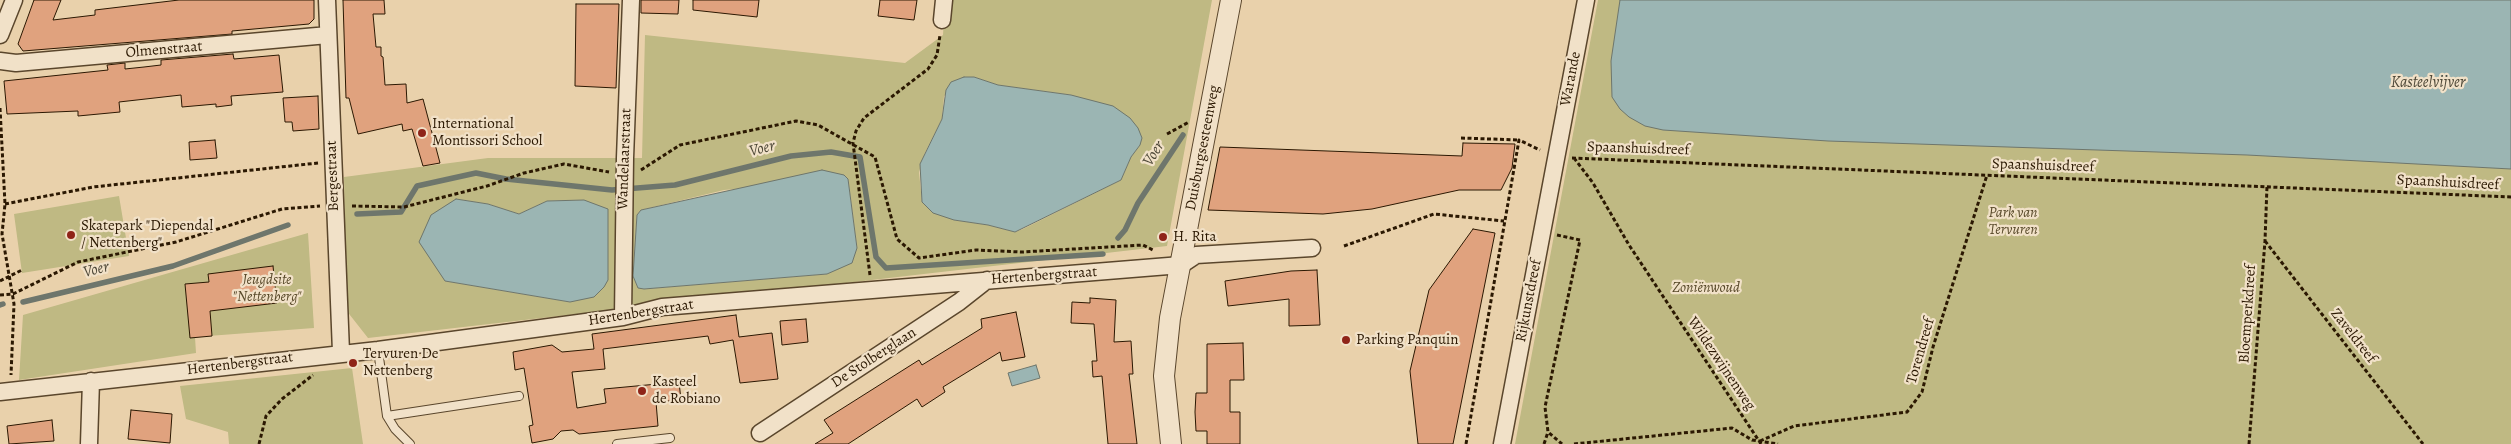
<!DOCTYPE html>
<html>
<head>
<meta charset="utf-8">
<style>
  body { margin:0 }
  canvas { display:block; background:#e9d1ab }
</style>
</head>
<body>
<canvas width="2511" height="444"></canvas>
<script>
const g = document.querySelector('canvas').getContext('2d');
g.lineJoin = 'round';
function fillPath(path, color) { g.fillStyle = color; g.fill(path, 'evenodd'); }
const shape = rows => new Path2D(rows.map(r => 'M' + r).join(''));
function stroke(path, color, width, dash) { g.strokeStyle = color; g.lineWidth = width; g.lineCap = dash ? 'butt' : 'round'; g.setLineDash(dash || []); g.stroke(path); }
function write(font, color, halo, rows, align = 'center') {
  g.font = font + ' Alegreya,serif'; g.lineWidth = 4.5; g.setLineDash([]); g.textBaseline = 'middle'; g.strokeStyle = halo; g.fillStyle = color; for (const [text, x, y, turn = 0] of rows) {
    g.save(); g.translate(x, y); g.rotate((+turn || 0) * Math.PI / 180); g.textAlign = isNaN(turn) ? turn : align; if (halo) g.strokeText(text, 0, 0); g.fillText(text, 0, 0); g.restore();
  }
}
const green = shape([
  [945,0,1212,0,1167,246,368,338,346,310,344,177,488,158,642,158,645,35,905,63,943,35],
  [974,77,998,85,1071,95,1140,145,1131,157,1121,180,1023,229,1015,232,988,225,954,220,922,202,919,172,925,153,942,119,944,96],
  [848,179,857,248,827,274,644,289,638,287,633,276,637,215,641,210,724,190],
  [456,199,488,204,519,214,547,201,584,200,570,302,445,281],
  [1598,0,2511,0,2511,444,1515,444],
  [119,196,129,256,22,273,14,214],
  [308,233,314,328,195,337,196,353,19,380,23,315],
  [352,368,363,444,229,444,228,432,186,419,180,386]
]);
const water = shape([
  [1620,0,2511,0,2511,169,2247,155,1828,141,1663,130,1645,126,1629,117,1620,109,1612,97,1611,61,1620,0],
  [964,77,974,77,998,85,1071,95,1113,106,1130,118,1138,128,1142,138,1140,145,1131,157,1121,180,1015,232,988,225,954,220,933,213,922,202,920,164,942,119,946,90,951,82,964,77],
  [822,170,844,175,848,179,857,248,852,263,827,274,644,289,638,288,633,276,637,215,641,210,822,170],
  [456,199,488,204,519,214,547,201,584,200,608,209,608,280,604,287,594,297,570,302,445,281,419,242,431,215,456,199],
  [1036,365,1040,378,1012,386,1008,373,1036,365]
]);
const stream = shape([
  [357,214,401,212,417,186,476,173,506,179,612,190,675,185,791,156,831,152,860,157,876,257,886,268,1103,254],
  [1118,238,1125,230,1138,203,1183,135],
  [23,302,173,266,288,225],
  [0,305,3,304]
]);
const building = shape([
  [34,0,61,0,53,20,95,15,95,10,179,0,314,0,314,19,309,24,232,31,232,34,23,51,18,44,34,0],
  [343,0,384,0,385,14,373,14,376,47,381,47,381,56,383,57,385,85,406,84,407,103,423,99,440,163,423,166,412,129,403,131,402,124,358,134,349,98,346,98,343,0],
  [641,0,679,0,678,14,641,13,641,0],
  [693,0,759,0,757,17,693,10,693,0],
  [880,0,917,0,914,20,878,16,880,0],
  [576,4,619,4,616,88,575,86,576,4],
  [233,54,234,59,279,55,283,92,231,96,232,105,216,107,216,104,182,107,181,95,119,102,120,112,78,116,78,111,7,114,4,81,108,70,107,65,125,63,125,69,144,67,161,65,161,60,233,54],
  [318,96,319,129,293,131,292,122,285,122,283,98,318,96],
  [215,140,217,158,190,160,189,142,215,140],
  [1463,143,1515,144,1512,168,1501,190,1459,190,1372,209,1323,214,1208,210,1220,147,1462,156,1463,143],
  [1473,229,1495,233,1453,444,1418,444,1410,371,1429,290,1473,229],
  [273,266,277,303,210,311,212,336,190,338,185,284,209,282,208,274,273,266],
  [1317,270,1320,325,1289,326,1289,299,1228,306,1225,281,1291,271,1317,270],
  [1090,298,1116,300,1114,342,1131,341,1133,374,1129,374,1137,444,1108,444,1102,376,1093,377,1092,361,1097,361,1094,324,1071,323,1072,302,1090,303,1090,298],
  [1016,312,1025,357,1002,361,1000,352,943,387,945,392,922,407,917,399,848,444,815,444,833,433,824,420,919,360,922,365,982,328,981,319,1016,312],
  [736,315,739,337,772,333,778,379,740,383,733,340,710,344,708,336,603,349,605,369,572,372,577,408,606,403,604,389,679,382,681,400,656,402,658,426,579,434,573,430,561,431,553,439,532,443,529,426,533,425,524,368,515,370,513,352,552,345,562,352,594,349,592,334,736,315],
  [806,319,808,342,782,345,780,321,806,319],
  [1243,343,1244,380,1230,380,1230,412,1240,412,1240,444,1207,444,1207,431,1196,431,1195,412,1196,393,1207,393,1207,344,1243,343],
  [131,410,172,414,170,443,128,439,131,410],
  [52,420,54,441,9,444,7,426,52,420]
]);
const path = shape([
  [0,108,5,204,2,234,14,304,11,375],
  [1167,134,1189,122],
  [1461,138,1519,140],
  [1572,158,2511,197],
  [1574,158,1593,183,1629,245,1761,444],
  [641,170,680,145,796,121,818,125,875,157,897,239,919,258,976,250,1022,252,1143,245,1153,250],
  [5,204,93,187,318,163],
  [352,206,404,207,487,186,524,173,564,164,609,172],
  [1557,235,1580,240,1545,407,1548,432,1562,444],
  [2265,241,2423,444],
  [1344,246,1434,214,1504,221],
  [870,275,853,143,856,131,864,118,928,69,937,55,940,35],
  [0,281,22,270],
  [0,295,13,294,78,262,176,242,282,209,320,206],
  [1760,441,1794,426,1907,412,1922,392,1933,347,1987,175],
  [259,444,266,416,282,399,313,375],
  [1466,444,1519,140,1540,150],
  [1544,444,1548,432],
  [1574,444,1732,428,1752,440,1778,444],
  [2249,444,2265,241,2267,186]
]);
const service = shape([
  [378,350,387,416,395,429,410,444],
  [387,416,519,396],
  [617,444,670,438]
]);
const minor = shape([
  [327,0,341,352],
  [942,20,944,0],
  [0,35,14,0],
  [0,61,16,63,328,35],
  [623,317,625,158,631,0],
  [0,392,378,350,623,317,662,307,1181,265,1196,255,1312,248],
  [760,433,959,302,987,280],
  [89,444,91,381],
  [1502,444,1586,0]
]);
const tertiary = shape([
  [1171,444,1164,376,1170,318,1231,0]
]);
const markers = [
  [422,133,5,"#8f2418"],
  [71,235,5,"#8f2418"],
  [1163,237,5,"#8f2418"],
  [1346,340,5,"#8f2418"],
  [353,363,5,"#8f2418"],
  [642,391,5,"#8f2418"]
];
const streetNames = [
  ["Olmenstraat",164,50,-5],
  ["Warande",1571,79,-79],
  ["Duisburgsesteenweg",1203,148,-79],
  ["Spaanshuisdreef",1638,149,2],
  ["Wandelaarstraat",625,159,-88],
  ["Spaanshuisdreef",2043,166,2],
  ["Bergestraat",333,176,-92],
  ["Spaanshuisdreef",2448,183,3],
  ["Hertenbergstraat",1044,276,-4],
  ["Rijkunstdreef",1529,301,-79],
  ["Hertenbergstraat",641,313,-9],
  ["Bloemperkdreef",2248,314,-86],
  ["Zaveldreef",2353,336,52],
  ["Torendreef",1921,351,-74],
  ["De Stolberglaan",874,358,-33],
  ["Hertenbergstraat",240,364,-7],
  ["Wildezwijnenweg",1721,364,56]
];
const poiNames = [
  ["International",432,124],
  ["Montissori School",432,141],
  ["Skatepark \"Diependal",81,226],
  ["/ Nettenberg\"",81,243],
  ["H. Rita",1173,237],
  ["Parking Panquin",1356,340],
  ["Tervuren De",363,354],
  ["Nettenberg",363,371],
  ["Kasteel",652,382],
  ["de Robiano",652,399]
];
const parkNames = [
  ["Park van",2013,213],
  ["Tervuren",2013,230],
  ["Jeugdsite",267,280],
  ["\"Nettenberg\"",267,297],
  ["Zoniënwoud",1706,288]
];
const waterNames = [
  ["Kasteelvijver",2428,83],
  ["Voer",762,149,-14],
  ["Voer",1154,154,-58],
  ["Voer",96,270,-14]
];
fillPath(green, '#bfb983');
fillPath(water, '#9bb5b3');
stroke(water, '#6e766c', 1);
stroke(stream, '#6e766c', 5.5);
fillPath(building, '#e0a27e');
stroke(building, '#2b1802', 1);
stroke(service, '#5a462c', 10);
stroke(minor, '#5a462c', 19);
stroke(tertiary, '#5a462c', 22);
stroke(path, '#2b1802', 3, [4, 2.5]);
stroke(service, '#f1e1c8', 8);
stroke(minor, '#f1e1c8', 16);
stroke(tertiary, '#f1e1c8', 20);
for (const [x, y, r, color] of markers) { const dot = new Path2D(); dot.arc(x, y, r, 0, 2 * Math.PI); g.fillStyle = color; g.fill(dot); stroke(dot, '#f1e1c8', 2); }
write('15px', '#2b1802', '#f1e1c8', streetNames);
write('15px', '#2b1802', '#f1e1c8', poiNames, 'left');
write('italic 15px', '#574829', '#f1e1c8', parkNames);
write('italic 16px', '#4d4737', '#f1e1c8', waterNames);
</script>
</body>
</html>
